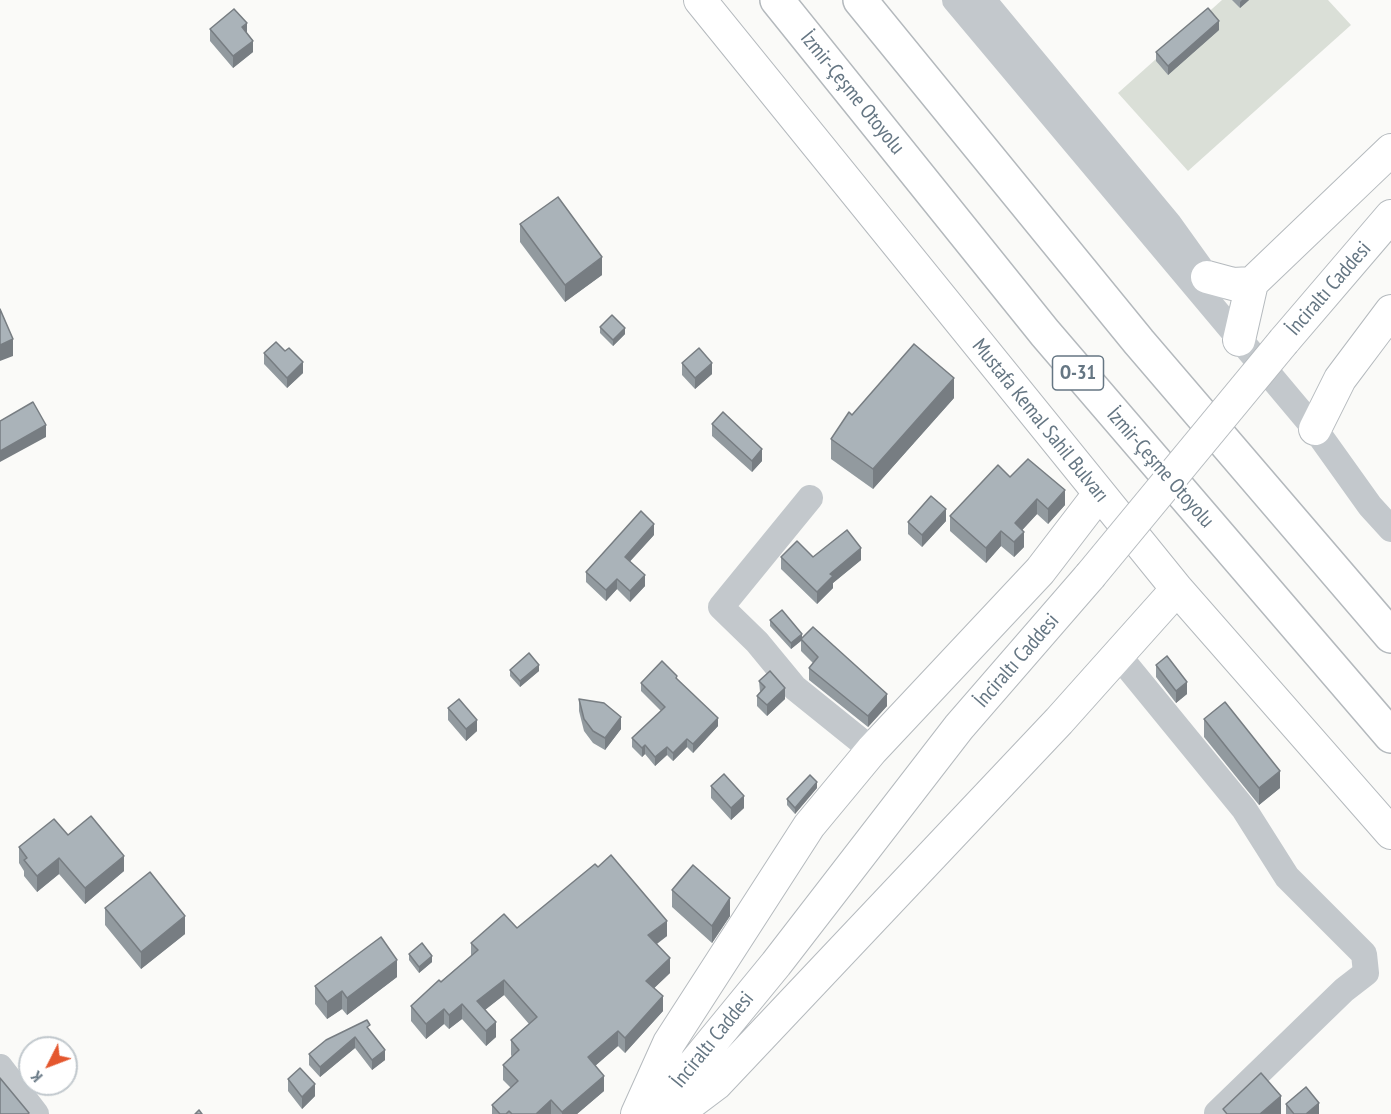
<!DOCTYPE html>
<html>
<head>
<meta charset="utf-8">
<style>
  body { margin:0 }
  #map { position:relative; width:1391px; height:1114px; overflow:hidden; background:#fafaf8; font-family:"PT Sans Narrow",sans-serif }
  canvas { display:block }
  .north { position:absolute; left:18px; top:1036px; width:60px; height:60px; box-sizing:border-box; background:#fff; border:2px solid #c1c8cd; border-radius:50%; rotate:228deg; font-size:16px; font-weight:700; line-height:24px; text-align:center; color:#657683 }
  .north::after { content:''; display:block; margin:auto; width:21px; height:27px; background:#e4572e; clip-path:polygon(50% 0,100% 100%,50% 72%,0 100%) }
</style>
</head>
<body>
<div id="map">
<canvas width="1391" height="1114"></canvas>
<div class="north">K</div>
</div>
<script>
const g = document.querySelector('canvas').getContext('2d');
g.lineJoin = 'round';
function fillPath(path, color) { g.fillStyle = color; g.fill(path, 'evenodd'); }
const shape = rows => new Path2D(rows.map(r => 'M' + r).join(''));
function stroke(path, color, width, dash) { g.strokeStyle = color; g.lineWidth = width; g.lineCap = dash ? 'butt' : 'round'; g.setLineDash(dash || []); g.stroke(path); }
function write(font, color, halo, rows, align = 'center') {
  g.font = font + ' "PT Sans Narrow",sans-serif'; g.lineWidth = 6; g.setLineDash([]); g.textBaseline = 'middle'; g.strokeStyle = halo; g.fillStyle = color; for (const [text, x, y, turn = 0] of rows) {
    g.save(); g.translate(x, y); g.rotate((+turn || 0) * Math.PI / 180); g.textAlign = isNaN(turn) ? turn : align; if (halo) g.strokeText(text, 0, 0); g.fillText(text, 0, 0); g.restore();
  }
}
const green = shape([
  [1222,0,1328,0,1351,25,1188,171,1118,93]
]);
const minor = shape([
  [955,0,1315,429,1370,506,1391,529],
  [983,0,1169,224,1207,277,1212,293],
  [810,498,721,607,757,642,795,688,872,750],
  [1118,655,1244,809,1287,877,1364,954,1366,973,1344,990,1217,1113],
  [0,1067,36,1114]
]);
const major = shape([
  [700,0,1177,589,1391,833],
  [1207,277,1233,284,1252,283],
  [1239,340,1252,283,1391,150],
  [1284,341,1391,216],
  [1315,429,1340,379,1391,311],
  [637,1114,669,1043,809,826,872,750,1040,571,1099,494],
  [653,1114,776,964,959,727,1090,576],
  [676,1114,716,1084,1059,721,1177,589]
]);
const highway = shape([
  [777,0,1045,333,1391,736],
  [860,0,1139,342,1391,636]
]);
const majorBridge = shape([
  [1090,576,1284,341]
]);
const wall = shape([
  [1232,0,1249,0,1240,8],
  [210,29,247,33,253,52,233,68,210,41],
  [1219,30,1168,75,1156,61,1156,52],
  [520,224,602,275,565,302,520,242],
  [600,327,625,334,613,346,600,333],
  [264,353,303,373,287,388,264,364],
  [682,363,712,374,695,389,682,375],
  [954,398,873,489,831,459,831,439,852,415],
  [712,424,762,461,752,472,712,436],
  [1010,477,1065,505,1048,524,1037,514,1022,530,1024,547,1014,557,1001,546,986,563,950,531,950,516],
  [946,521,922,547,908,534,908,522],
  [654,535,630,561,645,586,630,602,617,589,606,601,586,582,586,572],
  [781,557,813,557,861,560,833,583,833,588,817,604,781,569],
  [770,620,802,638,887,706,868,727,809,680,809,668,813,663,801,651,801,641,791,649,770,626],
  [1156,665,1187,694,1176,703,1156,677],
  [510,670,539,671,520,687,510,676],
  [677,680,718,726,693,753,687,747,673,761,667,755,655,766,645,754,642,757,632,747,632,738,661,711,641,691,641,683],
  [759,681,785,699,767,716,757,706,757,696,760,692],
  [579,699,621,729,605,750,593,743,584,731,579,711],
  [448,708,477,731,466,741,448,720],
  [1204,719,1280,788,1259,805,1204,737],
  [711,786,744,808,731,820,711,798],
  [817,788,795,814,787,805,787,799],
  [68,835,124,871,85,904,59,874,37,892,24,876,24,871,19,863,19,847],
  [672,890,730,916,712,943,672,907],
  [105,908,185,934,141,969,105,925],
  [517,928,667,936,657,944,670,973,654,988,663,1011,625,1053,618,1046,595,1066,604,1091,577,1114,492,1114,492,1105,511,1088,503,1080,503,1065,512,1057,511,1055,511,1040,529,1024,504,995,485,1010,496,1037,486,1046,462,1019,449,1029,444,1024,426,1039,411,1021,411,1006,471,956,471,943],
  [409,954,432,962,419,973,409,960],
  [397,977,347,1015,342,1009,327,1019,315,1004,315,986],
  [370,1031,385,1060,372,1070,355,1048,320,1077,309,1065,309,1054],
  [288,1079,315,1096,302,1109,288,1091],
  [1286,1104,1319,1114,1286,1114]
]);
const shadedWall = shape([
  [1242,0,1249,0,1240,8,1240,2],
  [1219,21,1219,30,1168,75,1168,66],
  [247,23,247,35,242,27],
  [253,41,253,52,233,68,233,56],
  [602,257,602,275,565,302,565,285],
  [625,328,625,334,613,346,613,340],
  [13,339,13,356,0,361,0,345],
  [303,362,303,373,287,388,287,378],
  [712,363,712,374,695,389,695,378],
  [954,378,954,398,873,489,873,469],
  [46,425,46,437,0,462,0,451],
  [762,449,762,461,752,472,752,461],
  [1065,490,1065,505,1048,524,1048,509],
  [1037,499,1037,514,1015,538,1015,523],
  [946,509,946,521,922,547,922,535],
  [654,524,654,535,625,567,625,557],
  [1001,531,1001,546,986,563,986,548],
  [1024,532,1024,547,1014,557,1014,542],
  [861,548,861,560,833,583,833,588,817,604,817,592,830,574],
  [645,575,645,586,630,602,630,591],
  [617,579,617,589,606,601,606,590],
  [802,634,802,640,791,649,791,643],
  [539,665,539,671,520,687,520,681],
  [1187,682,1187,694,1176,703,1176,691],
  [785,688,785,699,767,716,767,705],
  [887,694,887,706,868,727,868,716],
  [621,717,621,729,605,750,605,738],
  [718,718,718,726,693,753,693,744],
  [477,720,477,731,466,741,466,729],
  [687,739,687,747,673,761,673,753],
  [645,745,645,754,642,757,642,748],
  [667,747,667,755,655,766,655,757],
  [1280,771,1280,788,1259,805,1259,788],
  [817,782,817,788,795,814,795,808],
  [744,796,744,808,731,820,731,808],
  [124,856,124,871,85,904,85,888],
  [59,858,59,874,37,892,37,876],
  [730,898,730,916,712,943,712,926],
  [185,916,185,934,141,969,141,952],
  [667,921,667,936,648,950,648,935],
  [432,956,432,962,419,973,419,967],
  [670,958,670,973,646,996,646,981],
  [397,960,397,977,347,1015,347,998],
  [504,980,504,995,477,1016,477,1001],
  [342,991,342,1009,327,1019,327,1002],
  [663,996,663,1011,625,1053,625,1038],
  [462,1004,462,1019,449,1029,449,1015],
  [444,1009,444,1024,426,1039,426,1024],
  [496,1022,496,1037,486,1046,486,1031],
  [618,1031,618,1046,588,1072,588,1057],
  [355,1037,355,1048,320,1077,320,1067],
  [385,1050,385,1060,372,1070,372,1060],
  [604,1076,604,1091,577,1114,562,1114,562,1112],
  [315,1084,315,1096,302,1109,302,1097],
  [1281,1096,1281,1114,1260,1114],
  [551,1100,551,1114,536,1114],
  [1319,1103,1319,1114,1306,1114]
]);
const building = shape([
  [1208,8,1219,21,1168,66,1156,52,1208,8],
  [234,9,247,23,242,27,253,41,233,56,210,29,234,9],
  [558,197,602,257,565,285,520,224,558,197],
  [0,309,13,339,0,345,0,309],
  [612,315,625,328,613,340,600,327,612,315],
  [276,342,285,351,289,348,303,362,287,378,264,353,276,342],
  [914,344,954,378,873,469,831,439,849,412,852,415,914,344],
  [699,348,712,363,695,378,682,363,699,348],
  [33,402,46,425,0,451,0,421,33,402],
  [723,412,762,449,752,461,712,424,723,412],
  [1028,459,1065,490,1048,509,1037,499,1015,523,1024,532,1014,542,1001,531,986,548,950,516,998,465,1010,477,1028,459],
  [931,496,946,509,922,535,908,522,931,496],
  [641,511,654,524,625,557,645,575,630,591,617,579,606,590,586,572,641,511],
  [847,530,861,548,830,574,833,576,817,592,781,557,797,541,813,557,847,530],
  [782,610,802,634,791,643,770,620,782,610],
  [813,627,887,694,868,716,809,668,818,657,801,639,813,627],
  [529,653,539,665,520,681,510,670,529,653],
  [1167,656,1187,682,1176,691,1156,665,1167,656],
  [662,661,677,676,676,678,718,718,693,744,687,739,673,753,667,747,655,757,645,745,642,748,632,738,665,707,641,683,662,661],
  [770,671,785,688,767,705,757,696,765,687,759,681,770,671],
  [459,699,477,720,466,729,448,708,459,699],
  [579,699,604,703,621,717,605,738,593,731,584,719,579,699],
  [1225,702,1280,771,1259,788,1204,719,1225,702],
  [724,774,744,796,731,808,711,786,724,774],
  [810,775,817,782,795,808,787,799,810,775],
  [91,816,124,856,85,888,59,858,37,876,24,860,27,858,19,847,54,819,68,835,91,816],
  [611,855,667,921,648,935,670,958,646,981,663,996,625,1038,618,1031,588,1057,604,1076,562,1112,551,1100,536,1114,512,1114,509,1111,506,1114,500,1114,492,1105,518,1081,503,1065,519,1050,511,1040,537,1017,504,980,477,1001,496,1022,486,1031,462,1004,449,1015,444,1009,426,1024,411,1006,439,980,441,982,478,950,471,943,504,914,517,928,595,864,598,867,611,855],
  [693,865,730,898,712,926,672,890,693,865],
  [150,872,185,916,141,952,105,908,150,872],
  [381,937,397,960,347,998,342,991,327,1002,315,986,381,937],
  [422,943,432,956,419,967,409,954,422,943],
  [367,1020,370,1025,367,1027,385,1050,372,1060,355,1037,320,1067,309,1054,326,1040,367,1020],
  [300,1068,315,1084,302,1097,288,1079,300,1068],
  [1261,1073,1281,1096,1260,1114,1227,1114,1223,1109,1261,1073],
  [0,1078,29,1113,28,1114,0,1114,0,1078],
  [1306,1087,1319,1103,1306,1114,1294,1114,1286,1104,1306,1087],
  [199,1110,202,1114,195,1114,199,1110]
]);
const shields = [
  [1078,373,51]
];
const shieldNames = [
  ["O-31",1078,373]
];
const streetNames = [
  ["İzmir-Çeşme Otoyolu",852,93,51],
  ["İnciraltı Caddesi",1329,289,-49],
  ["Mustafa Kemal Sahil Bulvarı",1040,421,51],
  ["İzmir-Çeşme Otoyolu",1160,468,49],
  ["İnciraltı Caddesi",1017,661,-49],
  ["İnciraltı Caddesi",713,1040,-51]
];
fillPath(green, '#dadfd7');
stroke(major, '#b5babe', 34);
stroke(highway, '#b4b9bd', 36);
stroke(minor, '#c3c8cc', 26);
stroke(major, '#fff', 32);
stroke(highway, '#fff', 33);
stroke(majorBridge, '#b5babe', 34, []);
stroke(majorBridge, '#fff', 32);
fillPath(wall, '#929a9f');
fillPath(shadedWall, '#777d82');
fillPath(building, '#aab3b9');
stroke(building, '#777d82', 1.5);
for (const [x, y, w] of shields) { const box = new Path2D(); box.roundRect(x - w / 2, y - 17, w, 34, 4.5); g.fillStyle = '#fff'; g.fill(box); stroke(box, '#657683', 1.5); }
write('bold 20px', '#657683', null, shieldNames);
write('21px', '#657683', '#fff', streetNames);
</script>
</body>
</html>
